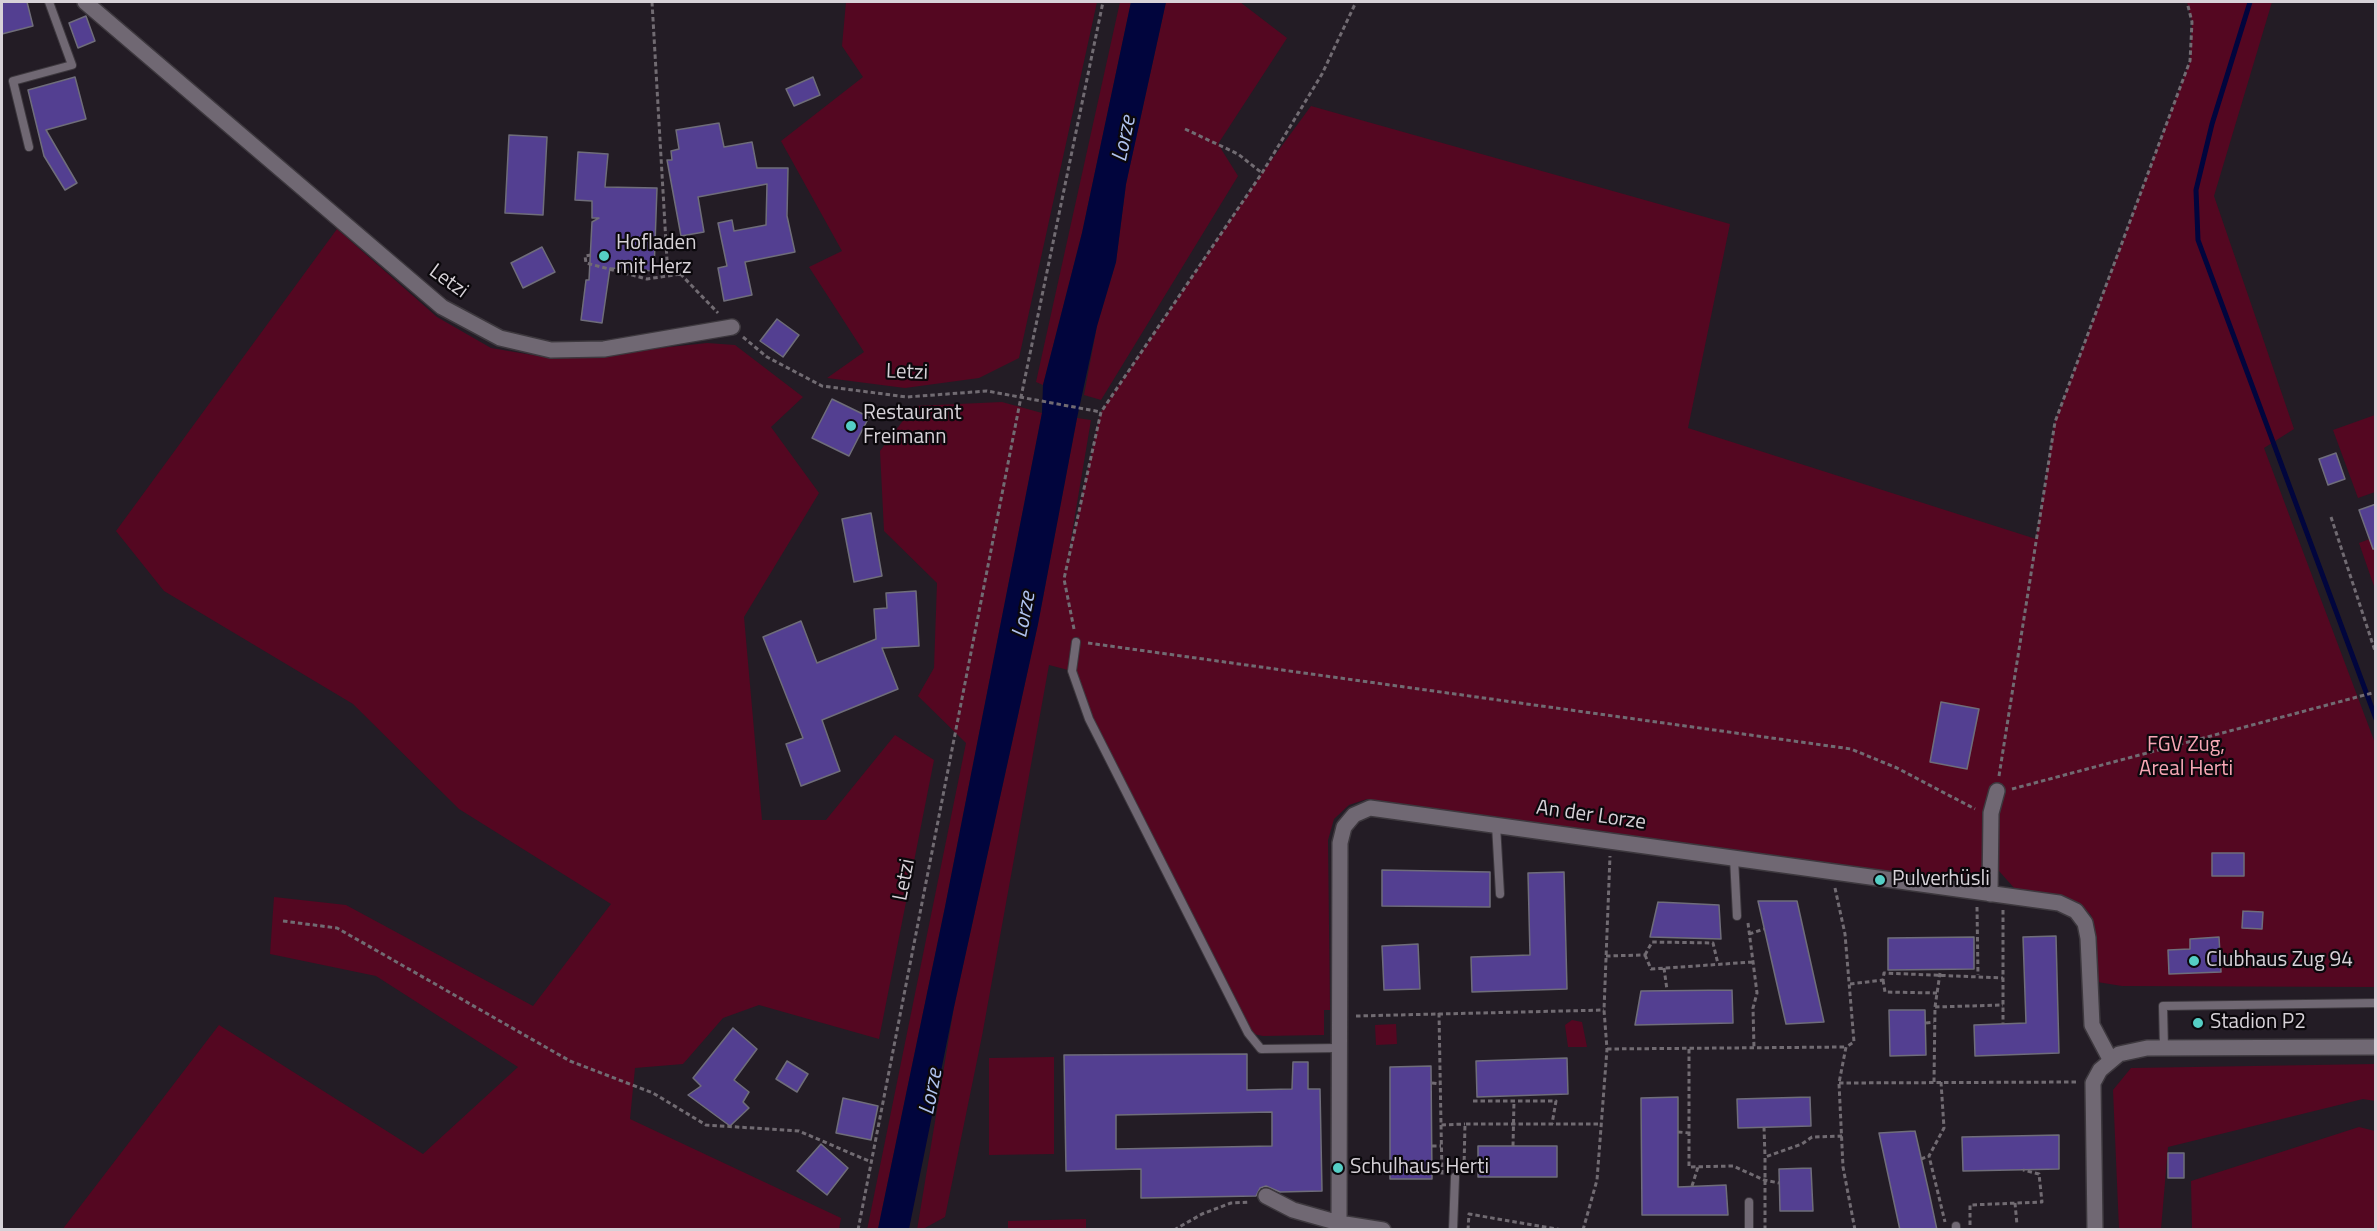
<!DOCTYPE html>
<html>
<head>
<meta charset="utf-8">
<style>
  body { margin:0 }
  #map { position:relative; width:2377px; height:1231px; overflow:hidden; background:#231c25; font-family:"Titillium Web",sans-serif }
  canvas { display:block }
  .frame { position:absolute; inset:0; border:3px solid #d7d2d8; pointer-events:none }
</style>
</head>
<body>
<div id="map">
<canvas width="2377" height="1231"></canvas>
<div class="frame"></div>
</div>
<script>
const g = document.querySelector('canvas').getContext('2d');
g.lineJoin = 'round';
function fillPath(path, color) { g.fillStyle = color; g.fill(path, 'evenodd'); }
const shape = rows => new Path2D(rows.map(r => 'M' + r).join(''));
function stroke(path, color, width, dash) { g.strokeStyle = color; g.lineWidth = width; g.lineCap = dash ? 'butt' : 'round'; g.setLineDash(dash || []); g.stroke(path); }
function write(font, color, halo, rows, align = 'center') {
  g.font = font + ' "Titillium Web",sans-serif'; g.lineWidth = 4.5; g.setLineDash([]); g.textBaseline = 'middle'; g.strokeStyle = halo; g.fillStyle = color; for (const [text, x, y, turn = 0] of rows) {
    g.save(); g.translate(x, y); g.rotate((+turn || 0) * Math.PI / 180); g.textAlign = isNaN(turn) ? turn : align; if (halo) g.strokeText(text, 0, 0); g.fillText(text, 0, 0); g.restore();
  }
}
const green = shape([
  [846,2,1097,2,1019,358,979,378,905,388,827,378,864,352,809,267,842,251,781,141,863,77,842,46],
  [1120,2,1131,2,1082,233,1043,385,1036,382],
  [1166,2,1240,2,1287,38,1218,144,1238,176,1101,400,1084,395,1097,326,1116,262,1126,184],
  [2187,2,2272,2,2214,196,2294,429,2264,448,2375,743,2375,987,2122,986,2097,982,2096,938,2091,915,2078,904,2015,889,1999,871,1991,846,1981,885,1367,799,1349,805,1334,819,1328,840,1330,1010,1324,1010,1324,1035,1263,1036,1248,1033,1089,719,1072,671,1049,665,982,1036,945,1217,923,1229,917,1230,954,1007,1038,624,1077,418,1091,420,1067,563,1101,412,1262,173,1311,106,1730,224,1688,428,2036,539,2055,422,2190,61,2192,22],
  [337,229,437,317,491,348,556,359,707,343,735,345,803,397,771,427,819,493,744,617,762,820,826,820,895,735,934,760,879,1039,759,1005,723,1018,683,1064,635,1068,630,1119,841,1218,839,1229,62,1230,219,1025,423,1154,518,1067,376,976,270,954,274,897,346,905,533,1006,611,904,459,809,353,704,164,591,116,531],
  [1002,402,1042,413,945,907,878,1229,867,1230,966,743,918,696,934,668,937,583,884,531,880,451,914,406],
  [2375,415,2375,492,2358,498,2333,430],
  [2375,537,2375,589,2359,543],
  [1572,1020,1582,1022,1587,1047,1568,1047,1565,1025],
  [1396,1024,1397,1044,1376,1045,1375,1025],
  [1054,1057,1054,1154,989,1155,989,1058],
  [2375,1064,2375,1101,2363,1099,2168,1147,2161,1229,2119,1229,2113,1090,2131,1068],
  [2359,1127,2375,1131,2375,1229,2192,1229,2191,1181],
  [1086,1219,1086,1229,1008,1229,1008,1221]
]);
const water = shape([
  [1131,2,1166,2,1126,184,1116,262,1097,326,1077,418,1038,624,954,1007,909,1229,878,1229,945,907,1042,413,1043,385,1082,233]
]);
const stream = shape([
  [2250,2,2212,124,2196,190,2198,240,2376,719]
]);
const building = shape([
  [2,2,27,2,33,26,2,34,2,2],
  [86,16,95,41,78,48,69,23,86,16],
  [75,77,86,119,46,130,77,183,65,190,44,156,28,90,75,77],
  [813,77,820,95,794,106,786,89,813,77],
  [719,123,724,147,752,142,757,168,788,168,787,216,795,252,745,262,752,295,724,301,718,268,727,266,718,223,732,220,734,231,766,225,767,184,698,197,704,232,681,236,667,160,672,160,671,151,679,149,676,130,719,123],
  [509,135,547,137,543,215,505,213,509,135],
  [578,152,608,154,605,187,657,188,654,271,610,268,602,323,581,320,586,280,589,280,592,222,599,218,592,218,592,201,575,200,578,152],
  [542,247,555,272,523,288,511,263,542,247],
  [777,319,799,335,783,357,760,341,777,319],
  [832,399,869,417,849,456,812,438,832,399],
  [2336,453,2345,479,2328,485,2319,459,2336,453],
  [2376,504,2376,549,2373,549,2359,510,2376,504],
  [871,513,882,576,854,582,842,519,871,513],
  [916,591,919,646,882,648,898,689,822,720,840,771,801,786,786,744,803,738,763,637,801,621,817,663,876,639,874,609,887,608,886,593,916,591],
  [1941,702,1979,709,1967,769,1930,762,1941,702],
  [2212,853,2244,853,2244,876,2212,876,2212,853],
  [1382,870,1490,872,1490,907,1382,906,1382,870],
  [1564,872,1567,989,1472,992,1471,957,1530,955,1528,873,1564,872],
  [1758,901,1797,901,1824,1022,1786,1024,1758,901],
  [1658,902,1719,905,1721,939,1650,937,1658,902],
  [2243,911,2263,912,2262,929,2242,928,2243,911],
  [2056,936,2059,1053,1975,1056,1974,1025,2026,1023,2023,937,2056,936],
  [1974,937,1974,969,1888,970,1888,938,1974,937],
  [2219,937,2221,972,2169,974,2168,950,2190,949,2190,939,2219,937],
  [1418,944,1420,989,1384,990,1382,946,1418,944],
  [1732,990,1733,1023,1635,1025,1641,991,1732,990],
  [1889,1010,1925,1010,1926,1055,1890,1056,1889,1010],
  [733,1028,757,1049,734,1080,749,1092,743,1102,749,1108,730,1126,688,1095,701,1086,693,1078,733,1028],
  [1247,1054,1247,1090,1292,1089,1293,1062,1308,1062,1308,1089,1320,1089,1322,1191,1280,1192,1266,1186,1260,1188,1256,1196,1141,1198,1141,1169,1066,1171,1064,1055,1247,1054],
  [1272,1112,1272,1146,1116,1149,1116,1115,1272,1112],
  [1567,1058,1568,1094,1477,1097,1476,1061,1567,1058],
  [787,1061,808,1074,797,1092,776,1079,787,1061],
  [1431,1066,1432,1179,1390,1179,1390,1067,1431,1066],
  [1678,1097,1678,1187,1726,1185,1728,1215,1642,1215,1641,1098,1678,1097],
  [1810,1097,1811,1126,1738,1128,1737,1099,1810,1097],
  [843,1098,878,1106,871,1140,836,1133,843,1098],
  [1915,1131,1930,1197,1937,1230,1900,1230,1879,1133,1915,1131],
  [2059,1135,2059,1169,1963,1171,1962,1137,2059,1135],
  [821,1144,848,1168,827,1195,797,1171,821,1144],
  [1478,1146,1557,1146,1557,1177,1478,1177,1478,1146],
  [2168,1153,2184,1153,2184,1178,2168,1178,2168,1153],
  [1811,1168,1813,1211,1780,1211,1779,1169,1811,1168]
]);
const path = shape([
  [652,2,667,260,718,313],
  [1185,129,1238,154,1262,173],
  [591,255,585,256,586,263,647,279,681,274],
  [743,337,767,357,822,386,907,397,987,391,1101,412],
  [2331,517,2376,654],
  [1074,629,1064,579,1101,412,1262,173,1322,74,1356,2],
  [1088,643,1851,749,1897,768,1975,809],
  [1999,776,2055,422,2190,61,2192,22,2187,2],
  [2012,789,2376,692],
  [1835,888,1845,934,1854,1042,1846,1047,1839,1083,1843,1167,1855,1230],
  [1977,907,1978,975],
  [2003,910,2003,1024],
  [283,921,337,928,570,1061,653,1093,706,1125,799,1131,871,1162],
  [1748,923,1757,993,1753,1008,1754,1048],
  [1749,934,1764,929],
  [1645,955,1651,969,1753,962],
  [1645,955,1652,942,1713,943,1718,964],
  [1606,956,1645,955],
  [1664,968,1667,990],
  [1883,980,1885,992,1937,993],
  [1850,984,1883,980,1884,973,2003,978],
  [1935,1007,1940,973],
  [1439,1013,1441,1125,1465,1124],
  [1356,1016,1604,1010],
  [1926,1023,1934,1022],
  [1607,1049,1846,1047],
  [1689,1049,1689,1167,1733,1166,1764,1180,1779,1183],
  [1934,1082,1935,1007,2003,1005],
  [1941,1082,1944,1128,1929,1156,1945,1222],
  [1432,1083,1440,1084],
  [1839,1083,2077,1082],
  [1473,1101,1556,1101,1552,1124],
  [1441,1125,1442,1175],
  [1764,1127,1765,1157],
  [1678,1132,1690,1133],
  [1432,1146,1441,1146],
  [1513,1146,1514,1101],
  [1921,1159,1929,1156],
  [1464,1168,1465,1124,1601,1124],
  [1692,1186,1698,1167],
  [2015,1203,2017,1225],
  [1970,1225,1970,1205,2042,1202,2039,1174,2023,1170],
  [858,1230,1021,397,1103,2],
  [1174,1230,1202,1214,1231,1203,1250,1202],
  [1468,1230,1469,1214,1562,1230],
  [1583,1230,1597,1180,1607,1049,1604,1010,1610,856],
  [1765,1230,1765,1157,1802,1144,1812,1137,1842,1136]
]);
const lane = shape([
  [29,147,13,81,72,65,49,2],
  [1076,642,1072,671,1089,719,1248,1033,1261,1049,1339,1048],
  [1496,825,1500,894],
  [1734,858,1737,916],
  [2164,1049,2163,1006,2376,1003],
  [1749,1202,1749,1230],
  [1956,1226,1956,1230],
  [1453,1230,1455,1177]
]);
const street = shape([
  [85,2,442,307,500,338,551,350,604,349,732,327],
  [1990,894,1991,813,1997,791],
  [1266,1196,1293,1210,1339,1223,1383,1230],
  [1339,1223,1340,843,1344,827,1354,815,1370,808,2059,903,2076,911,2085,923,2088,938,2092,1025,2110,1059],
  [2095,1230,2093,1083,2100,1070,2119,1054,2147,1048,2376,1047]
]);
const markers = [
  [604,256,6,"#55cec5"],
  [851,426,6,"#55cec5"],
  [1880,880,6,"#55cec5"],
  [2194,961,6,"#55cec5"],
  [2198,1023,6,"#55cec5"],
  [1338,1168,6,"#55cec5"]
];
const poiNames = [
  ["Hofladen",616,244],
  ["mit Herz",616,268],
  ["Restaurant",863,414],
  ["Freimann",863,438],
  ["Pulverhüsli",1892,880],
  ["Clubhaus Zug 94",2206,961],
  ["Stadion P2",2210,1023],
  ["Schulhaus Herti",1350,1168]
];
const streetNames = [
  ["Letzi",448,282,36],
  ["Letzi",907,373,2],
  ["An der Lorze",1591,816,8],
  ["Letzi",905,880,-79]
];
const parkNames = [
  ["FGV Zug,",2186,746],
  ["Areal Herti",2186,770]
];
const waterNames = [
  ["Lorze",1125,139,-78],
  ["Lorze",1025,615,-79],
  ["Lorze",932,1092,-79]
];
fillPath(green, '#540721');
fillPath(water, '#01053d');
stroke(stream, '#01053d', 5);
fillPath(building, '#533f91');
stroke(building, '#6f6d7a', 1.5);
stroke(lane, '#3d383e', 10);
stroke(street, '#3d383e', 18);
stroke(path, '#716b72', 3, [4.5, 3]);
stroke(lane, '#706873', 8);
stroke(street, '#706873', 15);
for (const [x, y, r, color] of markers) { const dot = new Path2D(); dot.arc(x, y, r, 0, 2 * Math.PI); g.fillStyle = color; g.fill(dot); stroke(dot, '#0b080c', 2); }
write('21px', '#d7d2d8', '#0b080c', poiNames, 'left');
write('21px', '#d7d2d8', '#0b080c', streetNames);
write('21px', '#f7a7b5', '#0b080c', parkNames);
write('italic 22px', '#afc2ed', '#0b080c', waterNames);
</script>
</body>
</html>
